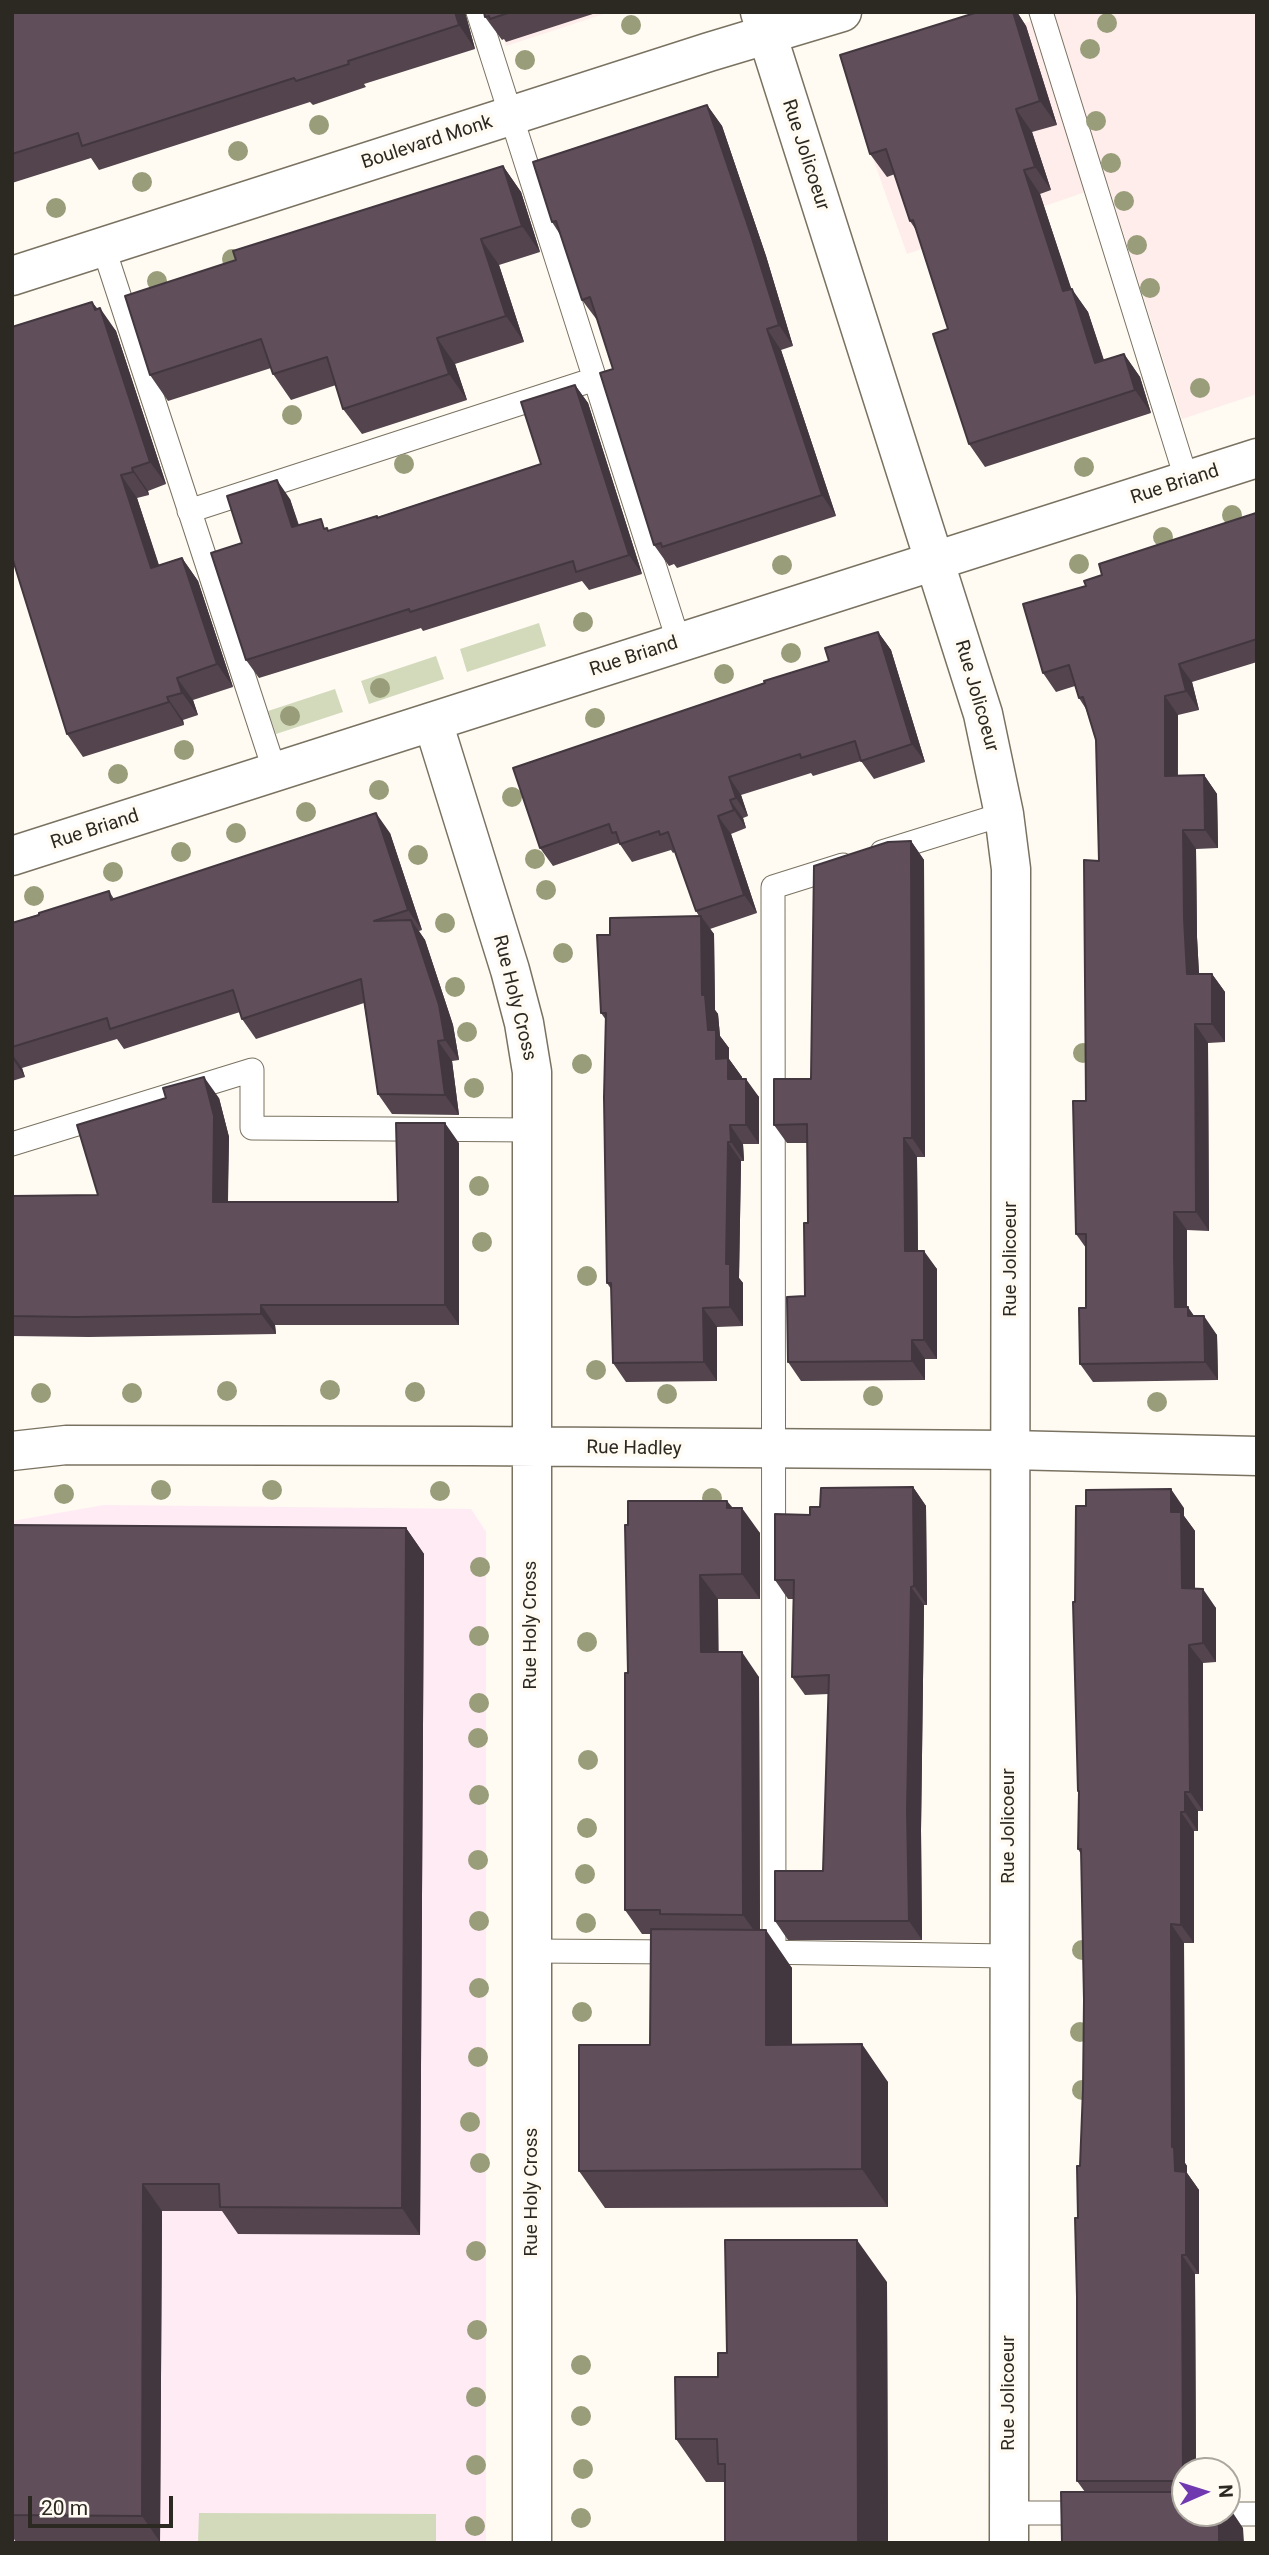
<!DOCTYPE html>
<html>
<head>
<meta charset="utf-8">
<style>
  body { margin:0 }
  #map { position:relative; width:1269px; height:2555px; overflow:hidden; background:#fffbf3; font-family:Roboto,sans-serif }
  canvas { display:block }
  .frame { position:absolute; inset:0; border:14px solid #2c2922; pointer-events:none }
  .north { position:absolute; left:1171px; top:2457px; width:70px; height:70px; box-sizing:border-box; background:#fffbf3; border:2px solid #aba79f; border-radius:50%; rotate:87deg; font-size:19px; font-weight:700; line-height:28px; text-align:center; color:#2c2922 }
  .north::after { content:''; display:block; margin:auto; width:24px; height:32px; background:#7039b0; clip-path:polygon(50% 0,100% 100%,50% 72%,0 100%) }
  .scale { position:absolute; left:28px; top:2496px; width:145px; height:32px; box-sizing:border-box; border:4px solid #2c2922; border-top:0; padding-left:9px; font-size:21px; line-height:24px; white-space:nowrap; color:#2c2922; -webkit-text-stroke:5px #fffbf3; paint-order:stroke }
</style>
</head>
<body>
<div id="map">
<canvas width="1269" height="2555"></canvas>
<div class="frame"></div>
<div class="north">N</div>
<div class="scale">20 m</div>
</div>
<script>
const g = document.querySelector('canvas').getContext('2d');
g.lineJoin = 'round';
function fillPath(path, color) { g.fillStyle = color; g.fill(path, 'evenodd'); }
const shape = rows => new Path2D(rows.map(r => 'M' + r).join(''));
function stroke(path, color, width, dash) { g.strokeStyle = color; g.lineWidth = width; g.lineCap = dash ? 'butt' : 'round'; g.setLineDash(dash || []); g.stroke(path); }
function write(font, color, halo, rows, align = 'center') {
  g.font = font + ' Roboto,sans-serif'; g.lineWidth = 7; g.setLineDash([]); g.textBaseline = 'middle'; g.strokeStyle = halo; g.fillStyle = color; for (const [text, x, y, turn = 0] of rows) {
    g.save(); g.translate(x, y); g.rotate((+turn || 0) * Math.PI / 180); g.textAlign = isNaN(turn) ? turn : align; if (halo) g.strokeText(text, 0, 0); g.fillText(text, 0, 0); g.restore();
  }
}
const commercial = shape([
  [495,12,610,12,506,46],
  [1059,12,1257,12,1257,394,1182,419,1108,184,907,254,855,108,853,78]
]);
const education = shape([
  [104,1505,471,1509,486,1532,486,2543,12,2543,12,1521]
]);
const green = shape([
  [539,623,546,646,467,672,460,649],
  [436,656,444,679,369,704,361,681],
  [335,689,343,712,276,734,268,711],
  [199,2513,436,2514,436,2543,198,2543]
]);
const service = shape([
  [478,12,679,643],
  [1041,12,1187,481],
  [103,246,275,772],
  [189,511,595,379],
  [882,852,1004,814],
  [12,1144,252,1070,252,1128,533,1130],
  [532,1951,679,1952],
  [759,1952,1008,1956],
  [774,1952,773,887,843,865],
  [1009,2513,1093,2513],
  [1204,2514,1257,2514]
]);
const minor = shape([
  [433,722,510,970,524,1023,532,1072,532,2543],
  [12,856,1257,458],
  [12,1451,66,1445,471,1446,1010,1450,1257,1456]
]);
const tertiary = shape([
  [760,12,983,714,1004,814,1011,869,1009,2543],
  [12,276,709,52,842,12]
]);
const trees = [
  [1107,23],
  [631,25],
  [1090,49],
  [525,60],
  [1096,121],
  [319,125],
  [238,151],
  [1111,163],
  [142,182],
  [1124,201],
  [56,208],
  [1137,245],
  [232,259],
  [157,281],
  [1150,288],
  [1200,388],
  [292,415],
  [404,464],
  [1084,467],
  [1232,515],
  [1163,537],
  [1079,564],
  [782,565],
  [583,622],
  [791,653],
  [724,674],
  [380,688],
  [290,716],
  [595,718],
  [184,750],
  [118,774],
  [379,790],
  [512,797],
  [306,812],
  [236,833],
  [181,852],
  [418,855],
  [535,859],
  [113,872],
  [546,890],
  [34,896],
  [445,923],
  [563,953],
  [455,987],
  [467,1032],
  [1083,1053],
  [582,1064],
  [474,1088],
  [479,1186],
  [482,1242],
  [587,1276],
  [596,1370],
  [330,1390],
  [227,1391],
  [415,1392],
  [41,1393],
  [132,1393],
  [667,1394],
  [873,1396],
  [1157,1402],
  [161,1490],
  [272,1490],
  [440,1491],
  [64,1494],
  [712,1498],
  [480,1567],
  [479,1636],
  [587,1642],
  [479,1703],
  [478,1738],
  [588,1760],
  [479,1795],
  [587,1828],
  [478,1860],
  [585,1874],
  [479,1921],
  [586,1923],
  [1082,1950],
  [479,1988],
  [582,2012],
  [1080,2032],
  [478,2057],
  [1082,2090],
  [470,2122],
  [480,2163],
  [476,2251],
  [477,2330],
  [581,2365],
  [476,2397],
  [581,2416],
  [476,2465],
  [583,2469],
  [581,2518],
  [475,2526]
];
const wall = shape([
  [12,12,465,12,475,49,364,84,366,87,313,105,310,102,99,170,91,158,12,183],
  [484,12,599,12,506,42,504,39,502,40,485,17],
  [978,12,1017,12,1026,26,1057,125,1032,132,1051,190,1040,194,1071,289,1088,312,1104,360,1124,354,1140,377,1151,413,985,467,969,444,948,329,916,230,910,221,895,174,887,177,870,154],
  [707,105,722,126,766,256,793,346,781,350,836,516,677,568,674,564,669,566,654,545,613,369,597,320,582,300,561,236,552,222],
  [503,166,521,192,540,252,499,265,524,342,455,364,467,400,362,434,343,409,336,385,291,400,273,374,271,368,168,401,150,375,236,260],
  [92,302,116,331,166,484,148,491,149,495,137,498,159,565,182,558,198,581,233,687,193,700,198,715,183,720,184,725,83,757,67,734],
  [575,385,588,403,642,574,589,590,582,581,423,631,421,628,259,678,246,660,242,543,290,499,299,525,329,531,378,517,541,464],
  [1257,514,1257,662,1192,682,1199,710,1178,715,1178,776,1204,775,1217,794,1218,848,1196,849,1197,937,1199,974,1212,974,1225,992,1225,1042,1208,1043,1209,1231,1187,1230,1187,1307,1194,1316,1217,1335,1218,1380,1093,1382,1080,1364,1086,1308,1086,1248,1076,1234,1086,1101,1099,861,1096,740,1086,709,1079,698,1075,686,1056,692,1043,673,1086,586,1102,575],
  [878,632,891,650,925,762,874,779,861,761,813,776,811,773,741,795,748,816,743,818,746,828,731,834,757,913,710,929,714,934,715,1010,718,1014,720,1036,729,1048,729,1059,742,1077,742,1079,759,1097,759,1144,743,1144,744,1161,741,1161,739,1278,743,1283,743,1326,717,1327,717,1381,626,1382,613,1363,611,1289,607,1283,606,1020,601,1013,610,935,699,916,696,911,675,852,673,853,671,850,632,862,619,843,553,866,540,848,829,661],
  [390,833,422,930,419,931,425,940,453,1025,459,1060,452,1061,459,1115,392,1114,378,1094,364,1003,256,1039,242,1019,240,1012,124,1049,117,1039,22,1068,25,1077,12,1081,12,923,109,891,114,899],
  [911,841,924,860,925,1157,917,1157,918,1251,937,1269,937,1359,925,1359,925,1380,801,1381,788,1362,805,1296,808,1223,807,1143,787,1143,774,1125,811,1079],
  [219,1098,229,1137,228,1202,398,1202,459,1143,459,1325,275,1325,276,1334,89,1337,12,1336,12,1196,98,1195],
  [913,1487,926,1506,927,1605,924,1605,921,1830,922,1940,788,1940,775,1921,823,1871,829,1694,805,1695,792,1677,793,1599,788,1599,775,1580,810,1515,820,1507],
  [727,1501,733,1508,760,1533,760,1599,718,1599,718,1652,759,1677,760,1930,792,1968,792,2045,888,2082,888,2207,605,2208,579,2171,650,2045,651,1934,642,1934,625,1910,628,1673,628,1525],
  [1184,1508,1184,1516,1195,1531,1195,1589,1216,1608,1216,1662,1203,1663,1203,1811,1198,1811,1198,1831,1194,1831,1194,1943,1184,1943,1185,2163,1187,2166,1187,2173,1199,2190,1199,2274,1195,2274,1196,2471,1185,2471,1185,2513,1243,2528,1085,2492,1077,2481,1078,2218,1083,2089,1084,2000,1081,1854,1078,1849,1079,1794,1078,1791,1075,1602],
  [12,1525,406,1528,424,1554,420,2235,238,2234,222,2211,162,2211,160,2542,16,2542,12,2536],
  [887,2282,888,2543,725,2543,725,2482,706,2482,676,2439,718,2377,727,2353]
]);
const shadedWall = shape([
  [455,12,465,12,475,49,459,25],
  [1013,12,1017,12,1026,26,1057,125,1040,101],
  [707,105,722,126,766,256,793,346,779,325],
  [1016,109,1032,132,1051,190,1035,167],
  [503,166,521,192,540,252,522,226],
  [1024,170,1040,194,1080,315,1063,291],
  [481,239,499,265,524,342,506,316],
  [1072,289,1088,312,1112,386,1095,363],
  [92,302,103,318,100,308,116,331,166,484,150,462],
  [767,329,781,350,836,516,822,495],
  [437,338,455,364,467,400,449,374],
  [1124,354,1140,377,1151,413,1135,390],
  [575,385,588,403,642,574,629,555],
  [132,468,148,491,149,495,133,472],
  [121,475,137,498,167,591,151,568],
  [277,480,290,499,305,546,292,527],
  [182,558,198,581,233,687,217,664],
  [878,632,891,650,925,762,912,744],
  [1179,664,1192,682,1199,710,1186,691],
  [177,678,193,700,198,715,182,693],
  [1165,696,1178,715,1177,795,1165,776],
  [167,697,183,720,184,725,169,702],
  [1204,775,1217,794,1218,848,1205,830],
  [729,777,741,795,748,816,736,798],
  [730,800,743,818,746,828,734,810],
  [376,813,390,833,422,930,408,910],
  [718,816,731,834,757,913,744,895],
  [1183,830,1196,849,1197,937,1200,992,1187,974,1184,919],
  [911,841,924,860,925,1157,912,1138],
  [701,916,714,934,715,1010,718,1014,720,1036,729,1048,729,1059,742,1077,741,1097,716,1059,708,1030,702,995],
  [411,920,425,940,453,1025,459,1060,445,1040],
  [1212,974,1225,992,1225,1042,1212,1024],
  [1195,1024,1208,1043,1209,1231,1196,1212],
  [438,1041,452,1061,459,1115,445,1095],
  [12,1054,22,1068,25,1077,12,1058],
  [204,1077,219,1098,229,1137,227,1223,213,1202],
  [746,1079,759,1097,759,1144,746,1125],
  [445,1123,459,1143,459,1325,445,1305],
  [730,1125,743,1144,744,1161,731,1142],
  [904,1138,917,1157,918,1270,905,1251],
  [728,1142,741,1161,739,1278,743,1283,743,1326,730,1307,726,1264],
  [1174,1212,1187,1230,1187,1326,1175,1307],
  [924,1251,937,1269,937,1359,924,1340],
  [261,1305,275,1325,276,1334,261,1314],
  [1188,1307,1201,1326,1188,1316],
  [703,1308,717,1327,717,1381,704,1362],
  [1204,1316,1217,1335,1218,1380,1205,1362],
  [912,1340,925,1359,925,1380,912,1361],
  [913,1487,926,1506,927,1605,914,1586],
  [1171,1489,1184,1508,1184,1516,1195,1531,1195,1606,1182,1588,1171,1512],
  [727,1501,742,1522,742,1508,760,1533,760,1599,742,1574,727,1508],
  [406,1528,424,1554,420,2235,402,2208],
  [700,1575,718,1599,719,1676,701,1652],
  [911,1587,924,1605,921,1830,922,1940,909,1921,907,1811],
  [1203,1589,1216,1608,1216,1662,1203,1643],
  [1189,1645,1203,1663,1203,1811,1190,1792],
  [742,1652,759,1677,760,1939,743,1915],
  [1185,1792,1198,1811,1198,1831,1185,1812],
  [1181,1812,1194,1831,1194,1943,1181,1925],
  [1171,1924,1184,1943,1185,2163,1187,2166,1187,2173,1199,2190,1199,2274,1186,2255,1172,2147],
  [766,1930,792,1968,792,2082,766,2045],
  [862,2044,888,2082,888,2207,862,2169],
  [143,2184,162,2211,160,2542,142,2516],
  [857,2240,887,2282,888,2543,858,2543],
  [1182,2255,1195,2274,1196,2471,1185,2471,1185,2483,1183,2481],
  [1227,2504,1243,2528,1244,2543,1219,2543,1219,2513,1227,2513]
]);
const building = shape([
  [12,12,455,12,459,25,348,61,349,64,296,81,294,78,82,146,78,133,12,154,12,12],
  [484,12,511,12,490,19,489,16,485,17,484,12],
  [978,12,1013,12,1040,101,1016,109,1035,167,1024,170,1063,291,1072,289,1095,363,1124,354,1135,390,969,444,933,334,948,329,913,220,910,221,886,149,870,154,840,55,978,12],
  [707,105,751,235,779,325,767,329,822,495,662,547,661,543,654,545,600,373,613,369,590,297,582,300,556,221,552,222,533,162,707,105],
  [503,166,522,226,481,239,506,316,437,338,449,374,343,409,327,357,273,374,261,339,150,375,125,296,236,260,233,251,503,166],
  [92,302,95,310,100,308,150,462,132,468,133,472,121,475,151,568,182,558,217,664,177,678,182,693,167,697,169,702,67,734,12,557,12,327,92,302],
  [575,385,629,555,576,572,573,561,410,612,409,609,246,660,211,553,242,543,227,496,277,480,292,527,321,519,324,529,327,528,328,531,377,516,377,518,541,464,521,402,575,385],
  [1256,513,1257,639,1179,664,1186,691,1165,696,1165,776,1204,775,1205,830,1183,830,1184,919,1187,974,1212,974,1212,1024,1195,1024,1196,1212,1174,1212,1174,1257,1175,1307,1188,1307,1188,1316,1204,1316,1205,1362,1080,1364,1079,1308,1086,1308,1086,1234,1076,1234,1073,1101,1086,1101,1084,860,1099,861,1096,740,1083,697,1079,698,1069,665,1043,673,1023,604,1086,586,1084,581,1102,575,1099,564,1256,513],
  [878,632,912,744,861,761,855,741,801,758,800,754,729,777,736,798,730,800,734,810,718,816,744,895,696,911,668,832,660,835,659,831,620,844,616,832,612,833,609,824,540,848,513,768,765,683,764,681,829,661,825,648,878,632],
  [376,813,408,910,374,921,411,920,439,1005,445,1040,438,1041,445,1095,378,1094,361,979,242,1019,233,990,110,1029,107,1018,12,1047,12,923,39,915,39,913,109,891,111,900,376,813],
  [911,841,912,1138,904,1138,905,1251,924,1251,924,1340,912,1340,912,1361,788,1362,787,1297,805,1296,804,1223,808,1223,807,1124,774,1125,774,1079,811,1079,814,866,888,842,911,841],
  [701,916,702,995,705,995,708,1030,716,1030,716,1059,728,1058,728,1079,746,1079,746,1125,730,1125,731,1142,728,1142,726,1264,730,1264,730,1307,703,1308,704,1362,613,1363,611,1283,607,1283,604,1097,606,1013,601,1013,597,935,610,935,610,918,701,916],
  [204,1077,214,1116,213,1202,398,1202,396,1123,445,1123,445,1305,261,1305,261,1314,75,1317,12,1316,12,1196,98,1195,77,1125,166,1098,163,1088,204,1077],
  [913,1487,914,1586,911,1587,907,1811,909,1921,775,1921,775,1871,823,1871,829,1675,792,1677,794,1580,775,1580,775,1514,810,1515,810,1507,820,1507,821,1488,913,1487],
  [1171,1489,1171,1512,1181,1512,1182,1588,1203,1589,1203,1643,1189,1645,1190,1792,1185,1792,1185,1812,1181,1812,1181,1925,1171,1924,1172,2147,1174,2147,1175,2171,1186,2172,1186,2255,1182,2255,1183,2481,1077,2481,1077,2297,1075,2218,1078,2218,1077,2166,1080,2166,1083,2089,1084,2000,1081,1849,1078,1849,1079,1791,1078,1791,1073,1602,1075,1602,1076,1506,1086,1506,1086,1490,1171,1489],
  [628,1501,727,1501,727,1508,742,1508,742,1574,700,1575,701,1652,742,1652,743,1915,660,1914,660,1910,625,1910,625,1673,628,1673,625,1525,628,1525,628,1501],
  [12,1525,406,1528,402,2208,220,2207,219,2184,143,2184,142,2516,12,2515,12,1525],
  [651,1929,766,1930,766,2045,862,2044,862,2169,579,2171,579,2045,650,2045,651,1929],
  [725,2240,857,2240,858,2543,725,2543,725,2464,718,2464,717,2439,676,2439,675,2377,718,2377,718,2353,727,2353,725,2240],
  [1061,2492,1185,2492,1185,2513,1219,2513,1219,2543,1062,2543,1061,2492]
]);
const streetNames = [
  ["Boulevard Monk",427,143,-18],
  ["Rue Jolicoeur",805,155,72],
  ["Rue Briand",1175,485,-18],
  ["Rue Briand",634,657,-18],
  ["Rue Jolicoeur",976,696,74],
  ["Rue Briand",95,830,-18],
  ["Rue Holy Cross",514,998,76],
  ["Rue Jolicoeur",1011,1259,-90],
  ["Rue Hadley",634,1449,1],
  ["Rue Holy Cross",531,1625,-90],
  ["Rue Jolicoeur",1009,1826,-90],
  ["Rue Holy Cross",532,2192,-90],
  ["Rue Jolicoeur",1009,2393,-90]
];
fillPath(commercial, '#feedeb');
fillPath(education, '#ffebf4');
fillPath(green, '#d2dabb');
stroke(service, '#7a7261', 25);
stroke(minor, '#7a7261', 41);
stroke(tertiary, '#7a7261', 41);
stroke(service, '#fff', 23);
stroke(minor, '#fff', 38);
stroke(tertiary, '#fff', 38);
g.fillStyle = '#999d7a';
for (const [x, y] of trees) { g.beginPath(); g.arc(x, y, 10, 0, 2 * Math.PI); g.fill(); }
fillPath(wall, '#53444d');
fillPath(shadedWall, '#43373f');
fillPath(building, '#604f5a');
stroke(building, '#43373f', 2);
write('19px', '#2c2922', '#fffbf3', streetNames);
</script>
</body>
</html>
